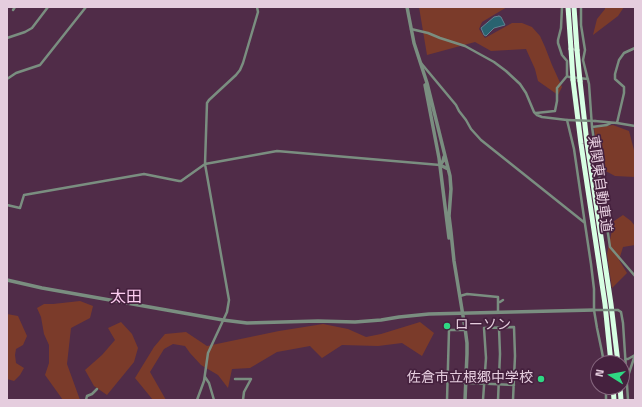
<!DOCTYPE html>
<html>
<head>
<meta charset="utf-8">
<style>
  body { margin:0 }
  #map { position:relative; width:642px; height:407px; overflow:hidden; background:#502c48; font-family:"Titillium Web",sans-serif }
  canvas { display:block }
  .frame { position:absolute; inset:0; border:8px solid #e5cdde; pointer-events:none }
  .north { position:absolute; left:590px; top:355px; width:40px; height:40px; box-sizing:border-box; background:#45213e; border:1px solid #85667e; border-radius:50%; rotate:281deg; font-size:11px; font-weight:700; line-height:16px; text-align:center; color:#e5cdde }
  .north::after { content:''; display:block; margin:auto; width:14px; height:18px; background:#2fd883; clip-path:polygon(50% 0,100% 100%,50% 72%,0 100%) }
</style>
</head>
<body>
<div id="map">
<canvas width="642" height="407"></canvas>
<div class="frame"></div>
<div class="north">N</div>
</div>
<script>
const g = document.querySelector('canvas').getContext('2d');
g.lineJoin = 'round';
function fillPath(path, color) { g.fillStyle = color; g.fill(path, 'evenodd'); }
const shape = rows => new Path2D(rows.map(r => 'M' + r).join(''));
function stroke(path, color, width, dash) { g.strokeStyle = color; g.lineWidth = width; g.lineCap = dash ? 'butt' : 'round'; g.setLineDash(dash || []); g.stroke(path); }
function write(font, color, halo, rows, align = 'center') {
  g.font = font + ' "Titillium Web","Noto Sans JP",sans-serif'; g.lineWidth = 3.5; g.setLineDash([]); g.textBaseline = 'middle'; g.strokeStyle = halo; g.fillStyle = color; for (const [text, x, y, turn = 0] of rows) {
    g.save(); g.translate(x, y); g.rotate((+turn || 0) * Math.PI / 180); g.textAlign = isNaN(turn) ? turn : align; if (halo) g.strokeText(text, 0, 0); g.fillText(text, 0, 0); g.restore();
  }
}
const green = shape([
  [419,7,507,7,482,22,479,29,485,38,512,23,522,23,532,27,540,36,545,47,552,65,562,87,558,95,538,81,535,69,526,49,491,51,475,42,427,55],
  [605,7,624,7,618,16,593,35,597,19,605,9],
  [613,125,629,131,635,154,635,177,615,176,600,168,594,128],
  [623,215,631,221,635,226,635,245,623,247,619,260,627,273,612,288,607,254,614,221],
  [80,301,93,306,90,318,71,328,67,364,80,400,63,400,45,375,49,363,49,345,44,334,41,317,37,308,44,304,53,304],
  [7,314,18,316,27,336,23,345,16,349,15,355,16,363,24,368,20,375,14,381,7,379],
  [121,322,132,334,138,348,134,362,107,395,94,386,85,370,102,355,115,340,108,328],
  [420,322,434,333,422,356,402,343,378,346,342,345,322,358,310,346,277,352,250,368,232,369,228,388,218,375,201,365,190,353,185,346,173,344,164,349,150,372,166,400,153,400,135,378,154,347,165,334,186,332,207,346,279,331,323,324,348,329,366,337,381,334]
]);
const water = shape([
  [499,16,501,17,505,25,494,28,486,36,484,35,481,28,494,17,499,16]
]);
const minor = shape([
  [581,7,581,25,585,50,583,60,589,84,592,127,610,247,635,276],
  [13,10,15,7],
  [411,29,428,33,440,38,465,46,494,62,506,71,520,84,526,93,534,112,537,115,542,117,567,120,574,149,585,224,591,264,594,289,594,310,597,328,602,352,604,363],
  [7,38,25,32,32,28,48,7],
  [421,63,456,105,459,111,466,120,471,129,481,140,585,223],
  [567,76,569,77,588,79],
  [7,79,16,73,40,65,86,7],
  [536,113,555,111,557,101,557,88,567,76,567,61,562,55,558,43,558,40,561,28,562,7],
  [595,121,617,123,624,93,624,87,615,79,615,74,619,60,624,53,635,48],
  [617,123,635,126],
  [592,127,607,125,611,123],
  [7,205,20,208,24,195,144,174,179,181,181,181,205,164,277,151,440,165],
  [460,296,467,294,498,297,498,312],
  [498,302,500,302,503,300],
  [618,310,621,312,623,323,628,400],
  [625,359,628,359,635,355],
  [205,377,209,383,214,400],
  [235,379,251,379,244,392,243,400],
  [627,379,635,355],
  [448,382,514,385],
  [606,387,606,400],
  [86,400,87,396,92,394,97,389],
  [197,400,204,381,208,353,227,312,229,300,205,164,207,103,209,100,236,75,240,70,243,63,258,12,257,7],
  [447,400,449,330,463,330],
  [483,400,486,358,484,328,514,327,515,356,513,400],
  [498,400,500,354,499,328]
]);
const tertiary = shape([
  [407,7,414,43,427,83,450,176,451,189,449,216,451,232,454,261,465,328,467,343,467,354,465,400],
  [425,85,439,158,449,238],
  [444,157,443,161,440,165,448,169],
  [7,280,42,288,223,320,247,323,318,321,355,322,381,320,399,317,429,314,594,310]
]);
const motorway = shape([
  [568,7,571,49],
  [574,7,577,50],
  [573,80,581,144,605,304,611,363],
  [580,81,587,143,611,304,618,363],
  [613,387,614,400],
  [620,387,621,400]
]);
const minorBridge = shape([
  [567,120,595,121],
  [594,310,618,310]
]);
const motorwayBridge = shape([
  [571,49,573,80],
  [577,50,580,81]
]);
const markers = [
  [447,326,4,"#2fd883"],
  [541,379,4,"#2fd883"]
];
const streetNames = [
  ["東関東自動車道",599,184,82]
];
const poiNames = [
  ["ローソン",455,326],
  ["佐倉市立根郷中学校",533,379,"right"]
];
const quarterNames = [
  ["太田",126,298]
];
fillPath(green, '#7b3b2a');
fillPath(water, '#296370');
stroke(water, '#618391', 1);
stroke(minor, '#7a8e80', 2.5);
stroke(tertiary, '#7a8e80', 3.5);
stroke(motorway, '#d7ffe3', 5);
stroke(minorBridge, '#7a8e80', 2.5);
stroke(motorwayBridge, '#d7ffe3', 5);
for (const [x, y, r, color] of markers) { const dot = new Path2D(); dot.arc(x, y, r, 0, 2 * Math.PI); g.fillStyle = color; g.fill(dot); stroke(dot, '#45213e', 1.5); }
write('14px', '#e5cdde', '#45213e', streetNames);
write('14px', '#e5cdde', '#45213e', poiNames, 'left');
write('16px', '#fdcef1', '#45213e', quarterNames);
</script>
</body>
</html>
